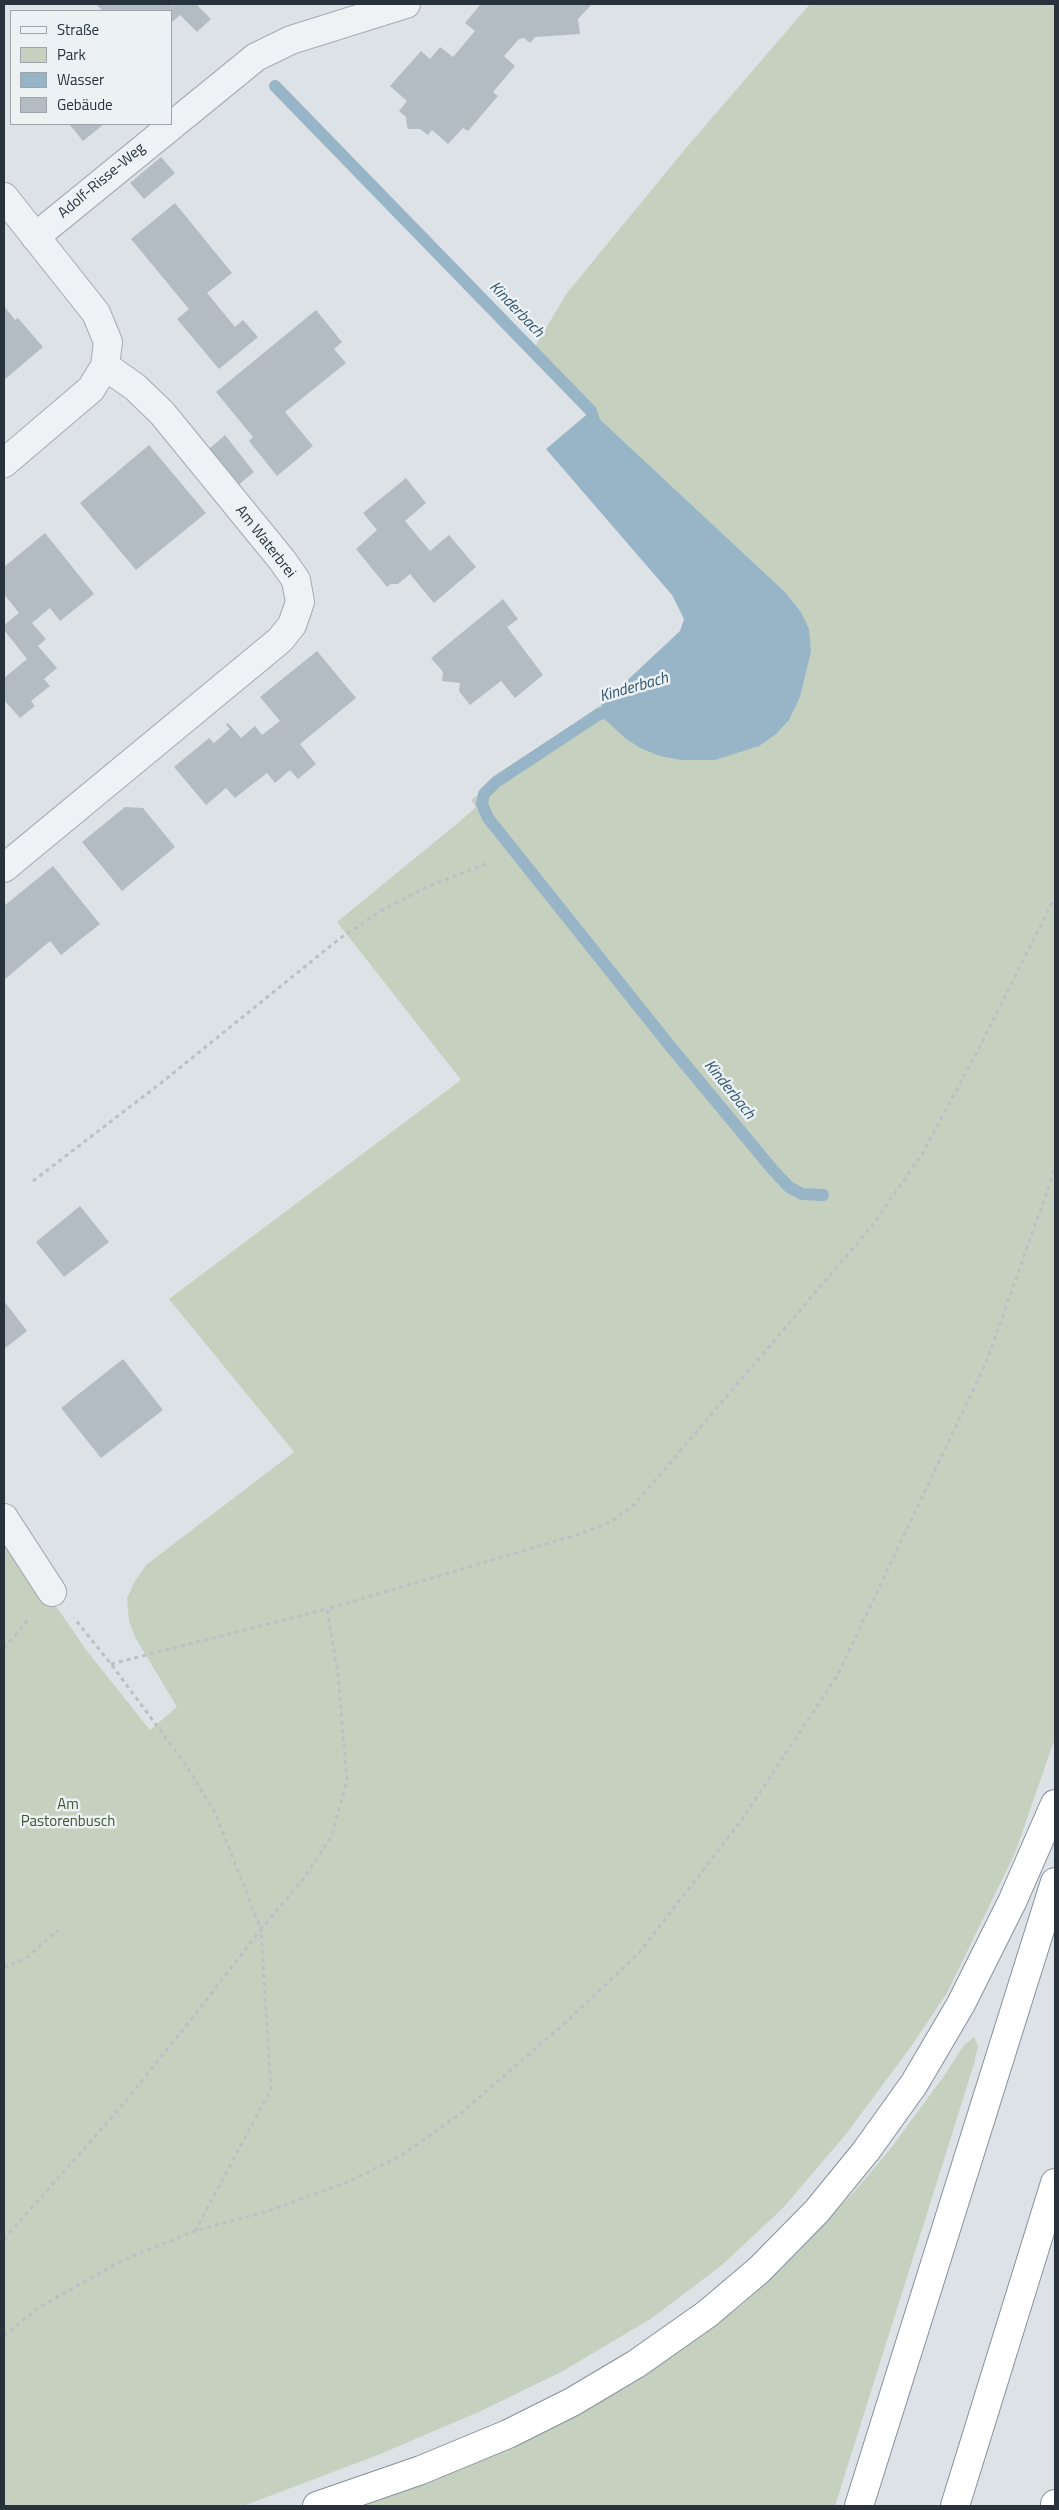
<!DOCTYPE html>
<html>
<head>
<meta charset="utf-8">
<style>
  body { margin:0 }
  #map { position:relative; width:1059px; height:2510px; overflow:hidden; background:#dde2e7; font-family:"Titillium Web",sans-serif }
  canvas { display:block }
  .frame { position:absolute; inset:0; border:5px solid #27323d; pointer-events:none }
  .legend { position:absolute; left:10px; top:10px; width:162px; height:115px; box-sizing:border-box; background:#ecf1f4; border:1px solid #9da5ab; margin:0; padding:6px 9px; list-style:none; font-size:15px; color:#27323d }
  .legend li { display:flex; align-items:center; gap:10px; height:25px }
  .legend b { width:25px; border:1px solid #9da5ab }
</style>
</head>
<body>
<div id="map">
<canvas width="1059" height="2510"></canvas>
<div class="frame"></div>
<ul class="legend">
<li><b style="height:6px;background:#eff2f5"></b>Straße</li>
<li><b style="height:14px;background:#c5d1be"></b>Park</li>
<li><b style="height:14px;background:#98b5c7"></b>Wasser</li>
<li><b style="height:14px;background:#b4bcc3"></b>Gebäude</li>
</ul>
</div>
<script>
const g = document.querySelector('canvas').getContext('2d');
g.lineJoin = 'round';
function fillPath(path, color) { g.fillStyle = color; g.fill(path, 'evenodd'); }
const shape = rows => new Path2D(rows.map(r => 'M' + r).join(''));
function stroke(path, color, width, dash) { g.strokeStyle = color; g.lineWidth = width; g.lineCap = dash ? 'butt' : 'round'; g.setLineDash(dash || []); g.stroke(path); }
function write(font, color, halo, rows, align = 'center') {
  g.font = font + ' "Titillium Web",sans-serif'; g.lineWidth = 5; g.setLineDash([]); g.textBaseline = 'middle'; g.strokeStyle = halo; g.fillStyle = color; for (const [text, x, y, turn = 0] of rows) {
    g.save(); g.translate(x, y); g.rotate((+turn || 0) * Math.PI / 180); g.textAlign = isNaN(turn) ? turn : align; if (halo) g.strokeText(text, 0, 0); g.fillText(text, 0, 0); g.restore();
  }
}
const green = shape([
  [810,4,1055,4,1055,1738,1015,1853,947,1993,910,2048,846,2134,783,2208,722,2265,652,2318,563,2371,481,2411,378,2455,243,2506,4,2506,4,1540,42,1586,87,1651,150,1730,177,1707,135,1637,129,1621,127,1598,135,1581,146,1565,294,1452,169,1299,461,1080,337,922,459,822,476,807,471,800,602,704,599,714,800,697,811,652,801,612,785,592,591,411,534,348,567,293,686,148],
  [974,2037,978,2046,974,2064,835,2506,364,2506,529,2440,626,2388,706,2333,743,2304,782,2268,854,2192,891,2148,944,2076,964,2045]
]);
const water = shape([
  [591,411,785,592,801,612,809,629,811,652,800,697,789,720,776,734,759,746,715,760,681,760,660,756,640,748,625,738,599,714,602,704,680,631,684,619,672,595,546,449]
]);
const stream = shape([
  [275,86,591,411,596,427],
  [616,711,599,714,496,782,484,794,482,804,488,818,670,1046,773,1170,789,1187,802,1194,823,1195]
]);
const building = shape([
  [96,4,170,4,173,6,175,4,196,4,211,19,197,32,180,15,171,23,171,11,103,11],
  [494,4,592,4,578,19,580,34,535,37,530,43,524,38,519,39,504,56,515,66,493,92,498,96,468,131,463,128,448,144,432,130,428,135,420,129,409,129,407,127,406,117,399,111,407,101,390,86,421,51,430,59,440,47,453,57,475,31,465,23,480,5],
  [69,124,104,124,83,141],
  [161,157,175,173,144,199,130,183],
  [175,203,232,273,207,293,235,327,243,320,258,337,219,369,177,319,189,309,131,239],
  [4,306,15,320,18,318,43,347,4,380],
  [316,310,342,342,334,349,346,363,285,412,313,446,277,476,249,441,253,437,216,392],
  [225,435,254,472,237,486,208,450],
  [149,445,206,513,136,570,80,503],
  [406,478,426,503,405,521,430,551,449,535,476,567,434,603,410,574,398,584,391,584,387,587,356,549,377,530,363,513],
  [45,533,94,594,60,621,50,608,32,623,46,639,38,646,57,668,44,679,50,686,31,701,35,706,20,718,4,700,4,678,27,659,4,630,4,625,19,613,4,594,4,567],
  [503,599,518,619,507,627,543,675,515,698,501,681,470,705,459,691,460,683,442,681,443,672,431,658],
  [317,651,356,698,300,744,316,764,298,779,290,770,275,783,267,773,235,798,226,788,206,805,174,767,209,738,214,743,230,729,226,725,228,723,241,738,255,726,262,735,280,721,260,697],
  [125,807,143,808,175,847,122,891,82,842],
  [53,866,100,924,61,955,50,941,4,980,4,906],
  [80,1206,109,1242,64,1277,36,1242],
  [4,1301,27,1331,4,1349],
  [123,1359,163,1410,101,1458,61,1408]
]);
const path = shape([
  [33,1181,161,1083,339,939,384,909,431,885,491,862],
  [4,1648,30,1618],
  [111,1664,327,1609],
  [4,1967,25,1959,58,1930],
  [195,2231,271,2089,261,1929,301,1882,331,1837,347,1781,338,1674,327,1609,580,1534,610,1522,634,1505,872,1226,922,1154,977,1052,1055,897],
  [4,2239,120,2108,197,2012,261,1929,215,1813,186,1765,111,1664,74,1618],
  [4,2336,38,2308,123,2260,195,2231,271,2210,348,2182,402,2155,460,2114,564,2024,639,1953,741,1821,837,1676,986,1363,1055,1169]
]);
const minor = shape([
  [4,197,96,313,108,342,105,366,91,389,4,463],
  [35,237,256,57,291,40,406,4],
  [4,868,280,640,292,625,300,602,296,580,282,560,162,413,135,387,105,366],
  [4,1518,52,1592]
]);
const highway = shape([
  [317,2506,421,2470,508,2434,572,2402,636,2364,707,2314,759,2270,817,2211,866,2151,914,2084,961,2004,1012,1902,1055,1804],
  [859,2506,1055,1882],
  [955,2506,1055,2183],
  [1055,2506,1055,2504]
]);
const streetNames = [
  ["Adolf-Risse-Weg",102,181,-40],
  ["Am Waterbrei",265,542,52]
];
const parkNames = [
  ["Am",68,1805],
  ["Pastorenbusch",68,1822]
];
const waterNames = [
  ["Kinderbach",516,310,46],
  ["Kinderbach",634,688,-16],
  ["Kinderbach",729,1090,51]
];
fillPath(green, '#c5d1be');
fillPath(water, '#98b5c7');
stroke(stream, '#98b5c7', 12);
fillPath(building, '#b4bcc3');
stroke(minor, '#a3aab1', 30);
stroke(highway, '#84919d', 30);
stroke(path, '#bbc0c5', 3, [4, 4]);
stroke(minor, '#eff2f5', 28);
stroke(highway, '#fff', 28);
write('15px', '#27323d', '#ecf1f4', streetNames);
write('15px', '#405934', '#ecf1f4', parkNames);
write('italic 16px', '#315670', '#ecf1f4', waterNames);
</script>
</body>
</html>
